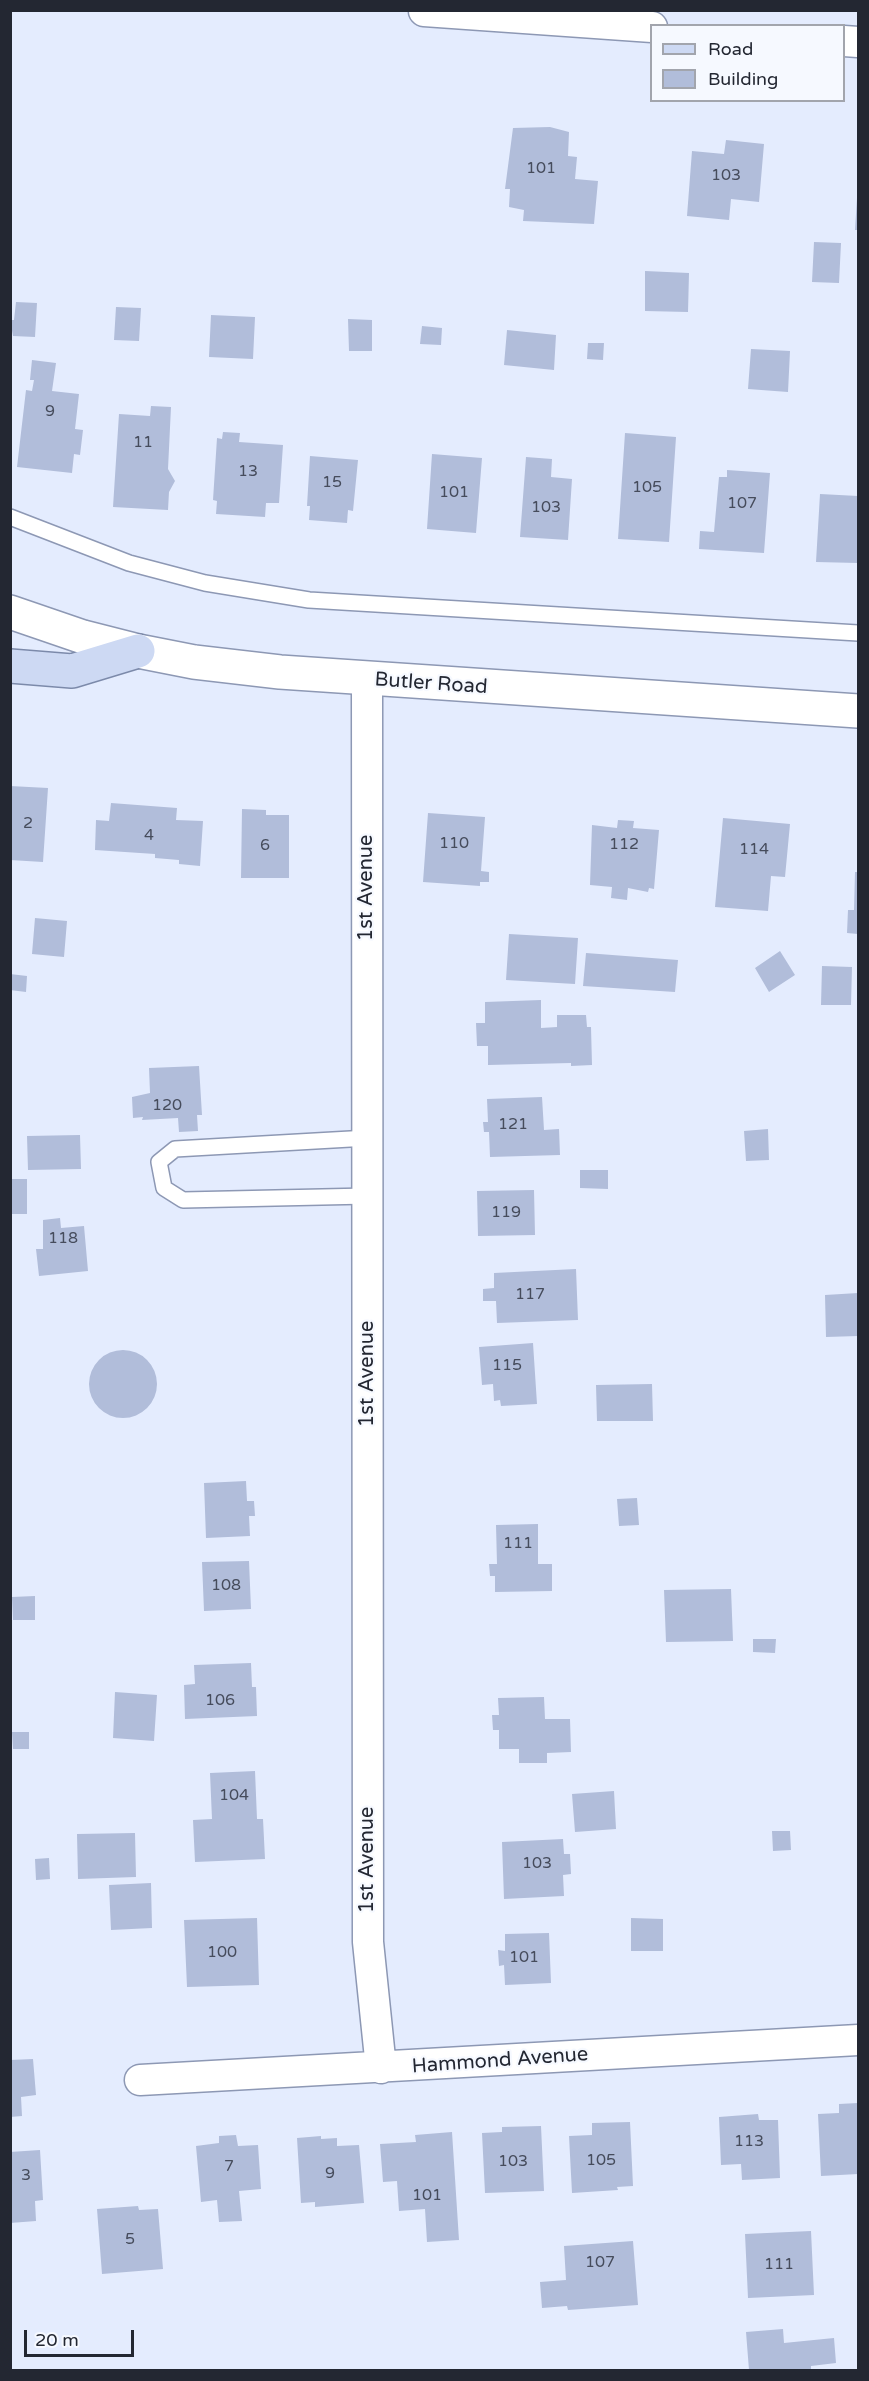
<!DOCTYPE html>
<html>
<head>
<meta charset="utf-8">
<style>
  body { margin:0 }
  #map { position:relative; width:869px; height:2381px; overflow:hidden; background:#e4ecfe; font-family:"Varela Round",sans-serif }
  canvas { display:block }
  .frame { position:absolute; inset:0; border:12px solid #232732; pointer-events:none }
  .legend { position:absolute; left:650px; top:24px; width:195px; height:78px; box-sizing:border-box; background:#f6f9ff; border:2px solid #a2a5ad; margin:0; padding:8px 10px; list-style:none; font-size:18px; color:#232732 }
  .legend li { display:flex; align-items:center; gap:12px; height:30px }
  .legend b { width:30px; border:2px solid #a2a5ad }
  .scale { position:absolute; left:24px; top:2330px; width:110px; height:27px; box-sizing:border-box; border:3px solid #232732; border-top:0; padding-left:8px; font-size:18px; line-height:21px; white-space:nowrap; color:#232732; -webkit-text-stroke:4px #f6f9ff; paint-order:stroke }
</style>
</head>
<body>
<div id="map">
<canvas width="869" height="2381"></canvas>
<div class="frame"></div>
<ul class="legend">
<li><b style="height:8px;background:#cdd9f3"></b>Road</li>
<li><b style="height:16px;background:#b1bdda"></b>Building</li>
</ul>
<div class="scale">20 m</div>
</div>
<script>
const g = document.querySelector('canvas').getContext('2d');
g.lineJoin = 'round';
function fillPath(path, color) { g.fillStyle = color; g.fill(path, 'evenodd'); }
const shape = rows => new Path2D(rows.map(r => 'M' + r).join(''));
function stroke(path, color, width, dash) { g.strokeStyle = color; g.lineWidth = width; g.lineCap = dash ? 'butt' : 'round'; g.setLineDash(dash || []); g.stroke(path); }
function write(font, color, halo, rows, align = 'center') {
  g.font = font + ' "Varela Round",sans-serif'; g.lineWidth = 4.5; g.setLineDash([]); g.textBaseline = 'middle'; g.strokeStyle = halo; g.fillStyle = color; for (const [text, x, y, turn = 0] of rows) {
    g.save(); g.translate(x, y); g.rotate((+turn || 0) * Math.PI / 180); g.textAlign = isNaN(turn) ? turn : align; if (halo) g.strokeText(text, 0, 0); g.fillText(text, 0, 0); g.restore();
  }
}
const building = shape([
  [550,127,569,132,568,156,577,157,575,179,598,181,594,224,523,221,524,210,509,207,510,189,505,189,513,128],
  [726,140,764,144,759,202,731,199,729,220,687,216,692,151,724,154],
  [857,198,858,198,858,230,855,230],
  [814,242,841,243,839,283,812,282],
  [645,271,689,273,688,312,645,311],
  [16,302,37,303,35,337,13,336,10,320,14,320],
  [116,307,141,308,139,341,114,340],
  [211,315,255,317,253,359,209,357],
  [348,319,372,320,372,351,349,351],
  [422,326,442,328,441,345,420,344],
  [507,330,556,335,554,370,504,365],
  [588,343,604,343,603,360,587,359],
  [751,349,790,351,788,392,748,389],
  [32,360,56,363,52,391,79,394,75,429,83,430,80,455,74,454,72,473,17,467,26,390,32,391,34,380,30,380],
  [151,406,171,407,168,469,175,481,169,492,168,510,113,507,119,414,150,416],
  [223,432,240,433,239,442,283,445,279,503,266,503,265,517,216,514,217,501,213,500,217,438,222,439],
  [625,433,676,437,669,542,618,539],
  [432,454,482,458,476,533,427,529],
  [310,456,358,460,353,511,348,510,347,523,309,520,310,506,307,506],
  [526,457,552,459,551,477,572,479,568,540,520,537],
  [727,470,770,473,764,553,699,549,700,531,714,532,719,477,727,477],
  [820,494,858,496,858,563,816,562],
  [10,786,48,788,43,862,10,860],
  [111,803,177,808,176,820,203,821,200,866,179,864,179,860,155,858,155,854,95,850,96,820,109,821],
  [242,809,266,810,266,815,289,815,289,878,241,878],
  [428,813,485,817,481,871,489,872,489,882,480,882,480,886,423,882],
  [723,818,790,824,785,877,771,876,768,911,715,907],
  [618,820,634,821,633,828,659,830,654,889,649,888,648,892,628,888,627,900,611,898,612,887,590,885,592,825,617,828],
  [855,872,858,872,858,934,847,933,848,910,854,910],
  [35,918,67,921,64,957,32,954],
  [509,934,578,938,575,984,506,980],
  [780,951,795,975,769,992,755,968],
  [586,953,678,960,675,992,583,986],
  [822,966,852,967,851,1005,821,1005],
  [10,974,27,976,26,992,10,990],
  [541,1000,541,1028,557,1027,557,1015,586,1015,587,1027,591,1027,592,1065,571,1066,571,1063,488,1065,488,1046,477,1046,476,1023,485,1023,485,1002],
  [199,1066,202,1115,197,1115,198,1131,179,1132,178,1118,142,1120,143,1117,133,1118,132,1097,150,1093,149,1068],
  [542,1097,544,1130,559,1129,560,1155,490,1157,489,1132,484,1132,483,1122,488,1122,487,1099],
  [768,1129,769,1160,746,1161,744,1131],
  [80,1135,81,1169,28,1170,27,1136],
  [580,1170,608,1170,608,1189,580,1188],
  [10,1179,27,1179,27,1214,10,1214],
  [534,1190,535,1235,478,1236,477,1191],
  [60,1218,61,1228,84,1226,88,1271,39,1276,36,1249,43,1249,43,1220],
  [576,1269,578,1320,497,1323,496,1301,483,1301,483,1289,494,1288,494,1273],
  [858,1293,858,1336,826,1337,825,1295],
  [533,1343,537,1404,501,1406,500,1400,494,1401,493,1384,482,1385,479,1347],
  '89 1384a34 34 0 1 1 68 0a34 34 0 1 1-68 0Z',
  [652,1384,653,1421,597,1421,596,1385],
  [246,1481,247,1501,254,1501,255,1516,249,1516,250,1536,206,1538,204,1483],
  [637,1498,639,1525,619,1526,617,1499],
  [538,1524,538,1564,552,1564,552,1591,495,1592,495,1576,490,1576,489,1564,497,1564,496,1525],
  [249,1561,251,1609,204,1611,202,1562],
  [731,1589,733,1641,666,1642,664,1590],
  [35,1596,35,1620,13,1620,12,1597],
  [753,1639,776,1639,775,1653,753,1652],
  [251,1663,252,1687,256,1687,257,1716,185,1719,184,1685,195,1684,194,1665],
  [115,1692,157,1695,154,1741,113,1738],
  [544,1697,545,1719,570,1719,571,1752,547,1753,547,1763,519,1763,519,1749,499,1749,499,1730,493,1730,492,1715,499,1715,498,1698],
  [12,1732,29,1732,29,1749,13,1749],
  [255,1771,257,1819,263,1819,265,1859,195,1862,193,1820,212,1819,210,1773],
  [614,1791,616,1829,575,1832,572,1794],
  [772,1831,790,1831,791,1850,773,1851],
  [135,1833,136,1877,78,1879,77,1834],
  [563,1839,564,1854,570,1854,571,1874,563,1875,564,1896,504,1899,502,1842],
  [49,1858,50,1879,36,1880,35,1859],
  [151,1883,152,1928,111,1930,109,1885],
  [257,1918,259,1985,187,1987,184,1920],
  [631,1918,663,1919,663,1951,631,1951],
  [549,1933,551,1983,505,1985,504,1965,499,1966,498,1950,505,1951,505,1934],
  [33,2059,36,2095,21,2097,22,2116,10,2117,10,2060],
  [858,2103,858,2174,821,2176,818,2114,839,2113,839,2104],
  [758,2114,759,2120,778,2120,780,2178,742,2180,741,2164,721,2165,719,2117],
  [630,2122,633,2186,617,2187,618,2190,572,2193,569,2136,592,2135,592,2123],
  [541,2126,544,2191,485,2193,482,2133,502,2132,502,2127],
  [452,2132,459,2240,427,2242,425,2209,399,2211,397,2181,383,2182,380,2144,416,2142,415,2135],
  [236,2135,238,2146,258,2145,261,2189,239,2191,242,2221,219,2222,217,2200,201,2202,196,2146,219,2143,219,2136],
  [321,2136,321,2139,337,2138,337,2146,359,2145,364,2203,315,2207,315,2202,301,2203,297,2138],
  [40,2150,43,2200,35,2201,36,2221,10,2223,10,2152],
  [138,2206,139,2210,158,2209,163,2269,102,2274,97,2209],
  [811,2231,814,2295,748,2298,745,2234],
  [633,2241,638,2305,568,2310,567,2306,542,2308,540,2282,566,2280,564,2246],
  [783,2329,784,2343,834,2338,836,2363,811,2366,811,2370,749,2370,746,2332]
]);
const lane = shape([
  [10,517,129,563,205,583,309,600,858,633],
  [368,1138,175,1149,159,1162,164,1188,183,1200,368,1196]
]);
const street = shape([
  [424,11,652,27],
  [844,41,858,42],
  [367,680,368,1942,381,2068],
  [140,2080,858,2040]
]);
const secondary = shape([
  [10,612,83,637,138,651,194,662,280,672,858,711]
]);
const primary = shape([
  [10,666,72,671,138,651]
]);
const numberNames = [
  ["101",541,169],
  ["103",726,176],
  ["9",50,412],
  ["11",143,443],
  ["13",248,472],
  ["15",332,483],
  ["105",647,488],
  ["101",454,493],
  ["107",742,504],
  ["103",546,508],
  ["2",28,824],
  ["4",149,836],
  ["110",454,844],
  ["112",624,845],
  ["6",265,846],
  ["114",754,850],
  ["120",167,1106],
  ["121",513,1125],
  ["119",506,1213],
  ["118",63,1239],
  ["117",530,1295],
  ["115",507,1366],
  ["111",518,1544],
  ["108",226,1586],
  ["106",220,1701],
  ["104",234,1796],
  ["103",537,1864],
  ["100",222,1953],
  ["101",524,1958],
  ["113",749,2142],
  ["105",601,2161],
  ["103",513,2162],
  ["7",229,2167],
  ["9",330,2174],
  ["3",26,2176],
  ["101",427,2196],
  ["5",130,2240],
  ["107",600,2263],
  ["111",779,2265]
];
const streetNames = [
  ["Butler Road",431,684,4],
  ["1st Avenue",367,888,-90],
  ["1st Avenue",368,1374,-90],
  ["1st Avenue",368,1860,-90],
  ["Hammond Avenue",500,2061,-4]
];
fillPath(building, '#b1bdda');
stroke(lane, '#8d98b4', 18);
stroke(street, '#8d98b4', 33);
stroke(secondary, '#8d98b4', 36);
stroke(primary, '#7c8aaa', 36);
stroke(lane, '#fff', 15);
stroke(street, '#fff', 30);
stroke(secondary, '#fff', 33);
stroke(primary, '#cdd9f3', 33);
write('16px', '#464c5c', null, numberNames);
write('20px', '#232732', '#f6f9ff', streetNames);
</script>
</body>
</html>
